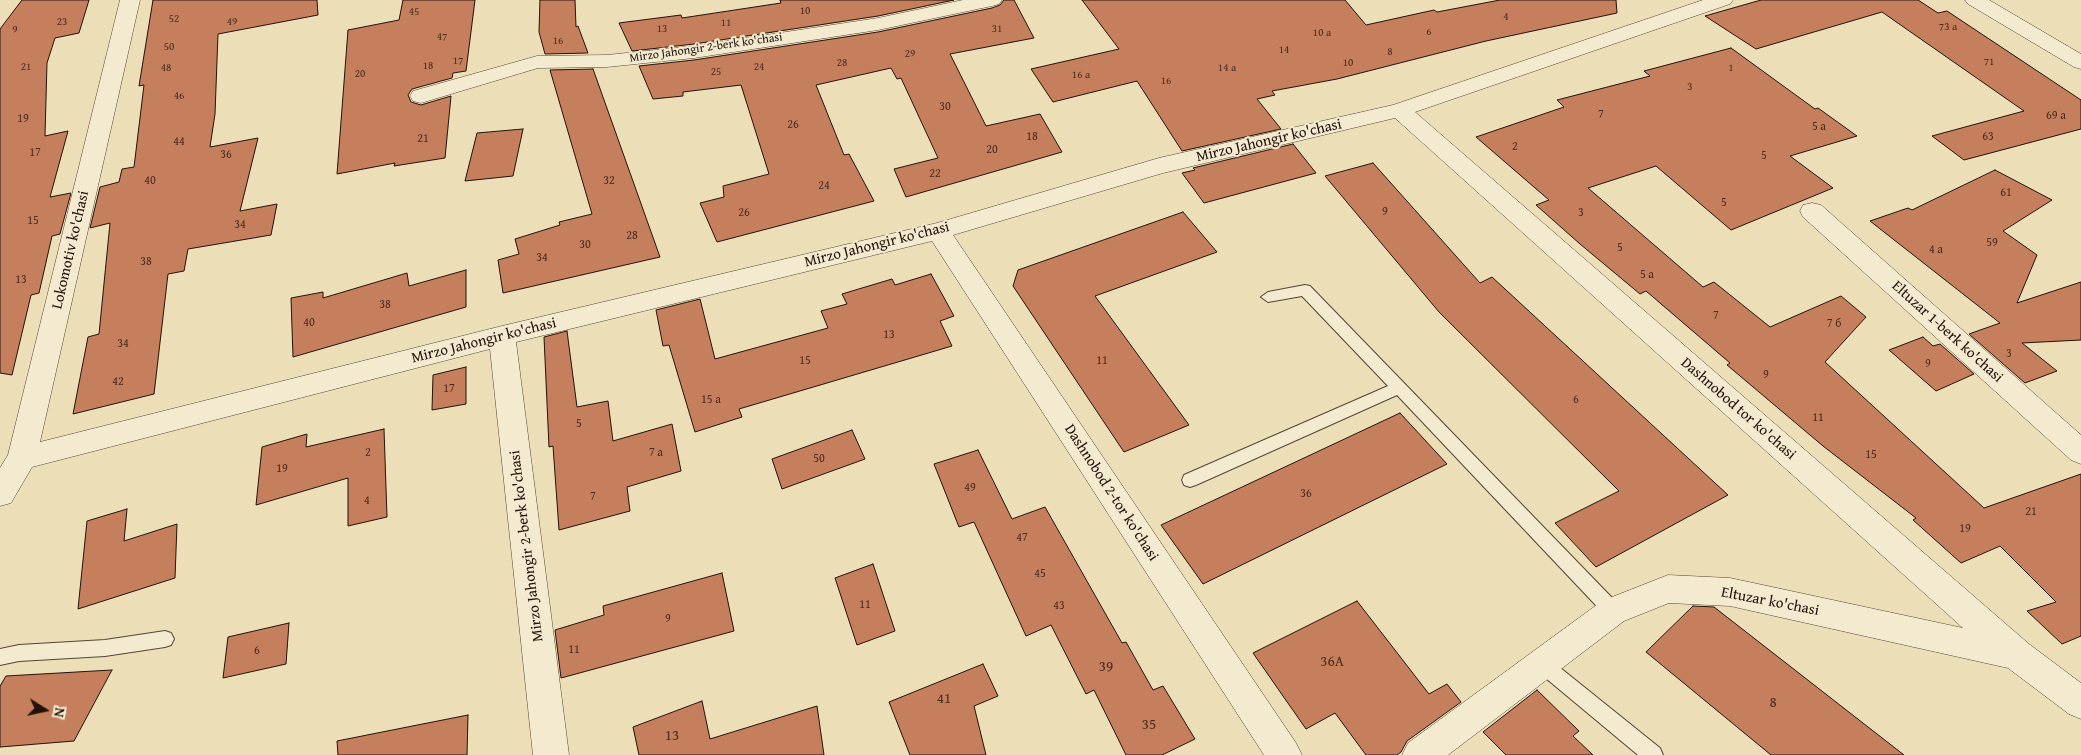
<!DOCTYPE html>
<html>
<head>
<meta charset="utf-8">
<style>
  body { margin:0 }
  #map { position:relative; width:2081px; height:755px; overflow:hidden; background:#ecdfb7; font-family:"Gentium Book Plus",serif }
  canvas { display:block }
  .north { position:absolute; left:20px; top:685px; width:50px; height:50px; -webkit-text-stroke:4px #f3ead0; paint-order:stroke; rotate:100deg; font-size:14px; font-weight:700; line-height:20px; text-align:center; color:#221109 }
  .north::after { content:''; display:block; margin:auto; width:18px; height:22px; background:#221109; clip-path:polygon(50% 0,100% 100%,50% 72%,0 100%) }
</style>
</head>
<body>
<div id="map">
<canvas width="2081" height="755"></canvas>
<div class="north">N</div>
</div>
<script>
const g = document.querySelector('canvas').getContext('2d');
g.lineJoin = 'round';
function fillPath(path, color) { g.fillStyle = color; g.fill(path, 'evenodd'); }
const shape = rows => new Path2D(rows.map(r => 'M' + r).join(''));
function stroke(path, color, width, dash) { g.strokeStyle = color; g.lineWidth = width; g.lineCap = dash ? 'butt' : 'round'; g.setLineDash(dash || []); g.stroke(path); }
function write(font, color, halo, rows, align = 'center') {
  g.font = font + ' "Gentium Book Plus",serif'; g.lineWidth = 4; g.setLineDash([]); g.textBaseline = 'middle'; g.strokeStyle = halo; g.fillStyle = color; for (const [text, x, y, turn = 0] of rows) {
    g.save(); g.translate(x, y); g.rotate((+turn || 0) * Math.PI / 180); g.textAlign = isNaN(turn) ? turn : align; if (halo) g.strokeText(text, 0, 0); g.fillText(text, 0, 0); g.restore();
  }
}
const building = shape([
  [22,0,89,0,79,33,55,38,47,63,45,136,68,131,50,197,71,193,60,234,52,236,39,293,31,295,12,375,0,373,0,29,22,0],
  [153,0,317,0,318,15,218,34,215,114,210,147,258,138,240,211,277,204,271,235,188,249,184,271,168,274,154,394,73,414,88,337,99,334,110,223,90,228,100,187,119,182,122,169,134,167,144,85,139,86,153,0],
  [403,0,475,0,466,71,453,73,452,78,412,89,408,95,411,102,421,105,451,96,445,158,394,166,395,163,337,174,348,30,399,20,403,0],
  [540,0,575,0,576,27,578,26,588,53,545,54,539,32,540,0],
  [780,0,954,0,878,16,694,44,632,51,619,23,681,15,682,18,781,3,780,0],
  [1004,0,1014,0,1034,38,950,54,986,126,1040,114,1062,152,906,197,894,169,938,158,901,78,897,79,891,68,816,85,844,155,849,154,874,201,717,242,700,203,724,197,723,186,769,174,741,85,683,92,683,96,653,99,639,66,694,60,878,32,992,8,1000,5,1004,0],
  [1082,0,1345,0,1366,25,1434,10,1437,12,1500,0,1616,0,1617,13,1486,41,1337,79,1272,91,1275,95,1257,99,1281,129,1182,151,1137,81,1053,102,1031,69,1119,49,1082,0],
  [1761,0,1918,0,1938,13,1947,11,2081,100,2081,129,1964,160,1932,136,2024,111,1882,12,1756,49,1705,16,1761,0],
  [1731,48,1815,109,1818,108,1857,136,1790,156,1833,188,1731,230,1656,166,1588,188,1703,287,1714,282,1770,327,1841,296,1866,317,1825,362,1984,508,2081,474,2081,636,2062,644,2027,611,2056,602,2000,546,1961,563,1913,520,1916,518,1823,446,1727,365,1730,363,1646,291,1640,294,1580,244,1536,205,1549,200,1476,137,1564,107,1557,100,1650,76,1644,71,1731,48],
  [593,69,660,257,503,293,498,260,519,254,515,239,560,225,559,222,592,214,550,70,593,69],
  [523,129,513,176,465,181,477,133,523,129],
  [1293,144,1316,173,1204,203,1182,173,1195,170,1193,168,1293,144],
  [1373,163,1480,283,1492,277,1728,495,1596,567,1555,523,1619,491,1439,312,1325,176,1373,163],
  [1995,170,2052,200,2003,231,2037,255,2017,303,2081,282,2081,340,2022,343,2057,371,2025,383,1969,334,2000,323,1870,221,1908,208,1912,210,1995,170],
  [1183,212,1217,252,1095,296,1189,425,1124,452,1013,286,1018,270,1183,212],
  [466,270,466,307,293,357,291,298,323,292,323,298,407,273,409,286,466,270],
  [931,274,954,316,940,321,952,346,739,409,742,417,695,432,669,345,663,346,656,310,700,299,715,359,828,328,821,311,847,304,842,294,892,279,895,285,931,274],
  [567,331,577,407,608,401,613,441,672,424,681,471,627,487,630,511,559,530,553,446,549,447,544,337,567,331],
  [1923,337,1933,346,1940,344,1974,374,1936,391,1889,350,1923,337],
  [466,367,466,404,432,410,433,375,466,367],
  [1400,413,1447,464,1203,584,1161,525,1400,413],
  [384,429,387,517,348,526,348,478,256,505,262,447,307,434,306,447,384,429],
  [852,430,865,459,782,489,772,459,852,430],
  [978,450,1012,519,1045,507,1122,643,1126,642,1153,690,1163,686,1195,739,1162,755,1126,755,1094,690,1086,694,1051,625,1026,636,974,522,959,527,934,464,978,450],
  [127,509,124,541,177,524,175,578,78,609,87,521,127,509],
  [873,564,895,631,857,645,835,578,873,564],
  [722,573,734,631,561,678,555,630,604,615,603,606,722,573],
  [1357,601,1429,694,1447,684,1461,702,1407,741,1401,752,1397,755,1366,755,1335,713,1306,729,1253,653,1357,601],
  [1693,606,1714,607,1904,755,1771,755,1646,652,1693,606],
  [289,623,286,664,223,678,228,637,289,623],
  [983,664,998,696,974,706,986,755,910,755,889,702,983,664],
  [112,670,74,741,0,747,0,686,6,676,112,670],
  [1537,690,1579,731,1573,736,1593,755,1506,755,1483,732,1537,690],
  [702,701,710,739,817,706,824,755,639,755,633,727,702,701],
  [468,715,467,755,338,755,337,741,468,715]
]);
const lane = shape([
  [1305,285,1310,286,1619,605,1622,611,1619,617,1613,619,1607,617,1397,395,1196,485,1190,487,1184,485,1182,480,1184,475,1388,386,1302,296,1268,302,1261,297,1268,292,1305,285],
  [165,631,171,633,174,639,171,645,165,647,105,656,19,661,0,665,0,649,19,645,105,640,165,631],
  [1542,656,1548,658,1660,748,1663,755,1638,755,1536,670,1533,664,1536,658,1542,656]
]);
const street = shape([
  [120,0,140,0,40,442,502,326,937,223,1159,158,1393,105,1703,0,1733,0,1730,4,1415,112,2029,644,2081,683,2081,719,2069,714,2008,668,1730,606,1669,603,1624,621,1448,755,1402,755,1408,743,1602,601,1668,575,1730,578,1963,628,1395,118,1163,173,953,235,1296,743,1302,755,1264,755,932,241,516,342,569,755,533,755,490,349,32,467,11,503,0,506,0,468,8,455,120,0],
  [963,0,1002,0,999,4,992,6,878,30,694,58,607,67,538,68,421,103,413,101,410,96,413,91,537,56,607,55,694,46,878,18,963,0],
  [1965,0,1989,0,2081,54,2081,69,2074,67,1968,4,1965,0],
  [1812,203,1821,205,2081,435,2081,464,2071,460,1803,217,1800,211,1803,205,1812,203]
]);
const farNumbernames = [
  ["10",805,11],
  ["45",414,12],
  ["4",1506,17],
  ["52",174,19],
  ["23",62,22],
  ["49",232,22],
  ["11",726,23],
  ["73 а",1948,27],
  ["13",662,29],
  ["31",997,29],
  ["9",15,30],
  ["6",1429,32],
  ["10 а",1322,33],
  ["47",442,37],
  ["16",558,41],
  ["50",169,47],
  ["14",1284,50],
  ["8",1390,52],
  ["29",910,54],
  ["17",458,61],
  ["71",1989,62],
  ["28",842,63],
  ["10",1348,63],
  ["18",428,66],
  ["21",26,67],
  ["24",759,67],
  ["48",166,68],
  ["14 а",1227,68],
  ["1",1731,68],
  ["25",716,72],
  ["20",360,74],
  ["16 а",1081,75],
  ["16",1166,81],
  ["3",1690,87],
  ["46",179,96]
];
const farStreetnames = [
  ["Mirzo Jahongir 2-berk ko'chasi",706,48,-8]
];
const numberNames = [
  ["30",945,107],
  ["7",1601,115],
  ["69 а",2056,116],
  ["19",23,119],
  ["26",793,125],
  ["5 а",1819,127],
  ["18",1032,137],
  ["63",1988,137],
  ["21",423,139],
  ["44",179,142],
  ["2",1515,147],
  ["20",992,150],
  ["17",35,153],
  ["36",226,155],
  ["5",1764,156],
  ["22",935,174],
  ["40",150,181],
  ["32",609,181],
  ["24",824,186],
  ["61",2006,193],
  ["5",1724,203],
  ["9",1385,212],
  ["26",744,213],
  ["3",1581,213],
  ["15",33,221],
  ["34",240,225],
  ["28",632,236],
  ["59",1992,243],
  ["30",585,245],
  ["5",1620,248],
  ["4 а",1936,250],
  ["34",542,258],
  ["38",146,262],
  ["5 а",1647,275],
  ["13",21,280],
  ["38",385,305],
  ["7",1716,316],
  ["40",309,323],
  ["7 б",1834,324],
  ["13",889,335],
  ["34",123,344],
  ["3",2009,354],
  ["15",805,361],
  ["11",1102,361],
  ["9",1928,364],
  ["9",1766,375],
  ["42",118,382],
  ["17",449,389],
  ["15 а",711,400],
  ["6",1576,400],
  ["11",1818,418],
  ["5",579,424],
  ["2",368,453],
  ["7 а",656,453],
  ["15",1871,455],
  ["50",819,459],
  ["19",282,469],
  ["49",970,488],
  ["36",1306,494],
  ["7",593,497],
  ["4",367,501],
  ["21",2031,512],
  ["19",1965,529],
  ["47",1022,538],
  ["45",1040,574],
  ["11",865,605],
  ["43",1059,606],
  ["9",668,619],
  ["11",574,650],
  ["6",257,651]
];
const streetNames = [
  ["Mirzo Jahongir ko'chasi",1269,141,-13],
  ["Mirzo Jahongir ko'chasi",877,245,-14],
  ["Lokomotiv ko'chasi",71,250,-77],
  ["Eltuzar 1-berk ko'chasi",1947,332,42],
  ["Mirzo Jahongir ko'chasi",484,341,-14],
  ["Dashnobod tor ko'chasi",1738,409,41],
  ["Dashnobod 2-tor ko'chasi",1111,493,57],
  ["Mirzo Jahongir 2-berk ko'chasi",527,546,-97],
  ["Eltuzar ko'chasi",1770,602,11]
];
const nearNumbernames = [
  ["36А",1332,662],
  ["39",1106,667],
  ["41",944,699],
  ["8",1773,703],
  ["35",1149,725],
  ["13",672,736]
];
fillPath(building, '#c67f5c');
stroke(building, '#221109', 1);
stroke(lane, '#544434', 2);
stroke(street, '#544434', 1);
fillPath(lane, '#f3ead0');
fillPath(street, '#f3ead0');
write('11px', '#4b2c1e', null, farNumbernames);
write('12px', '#221109', '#f3ead0', farStreetnames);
write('12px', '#4b2c1e', null, numberNames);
write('15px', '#221109', '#f3ead0', streetNames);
write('15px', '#4b2c1e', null, nearNumbernames);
</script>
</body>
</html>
